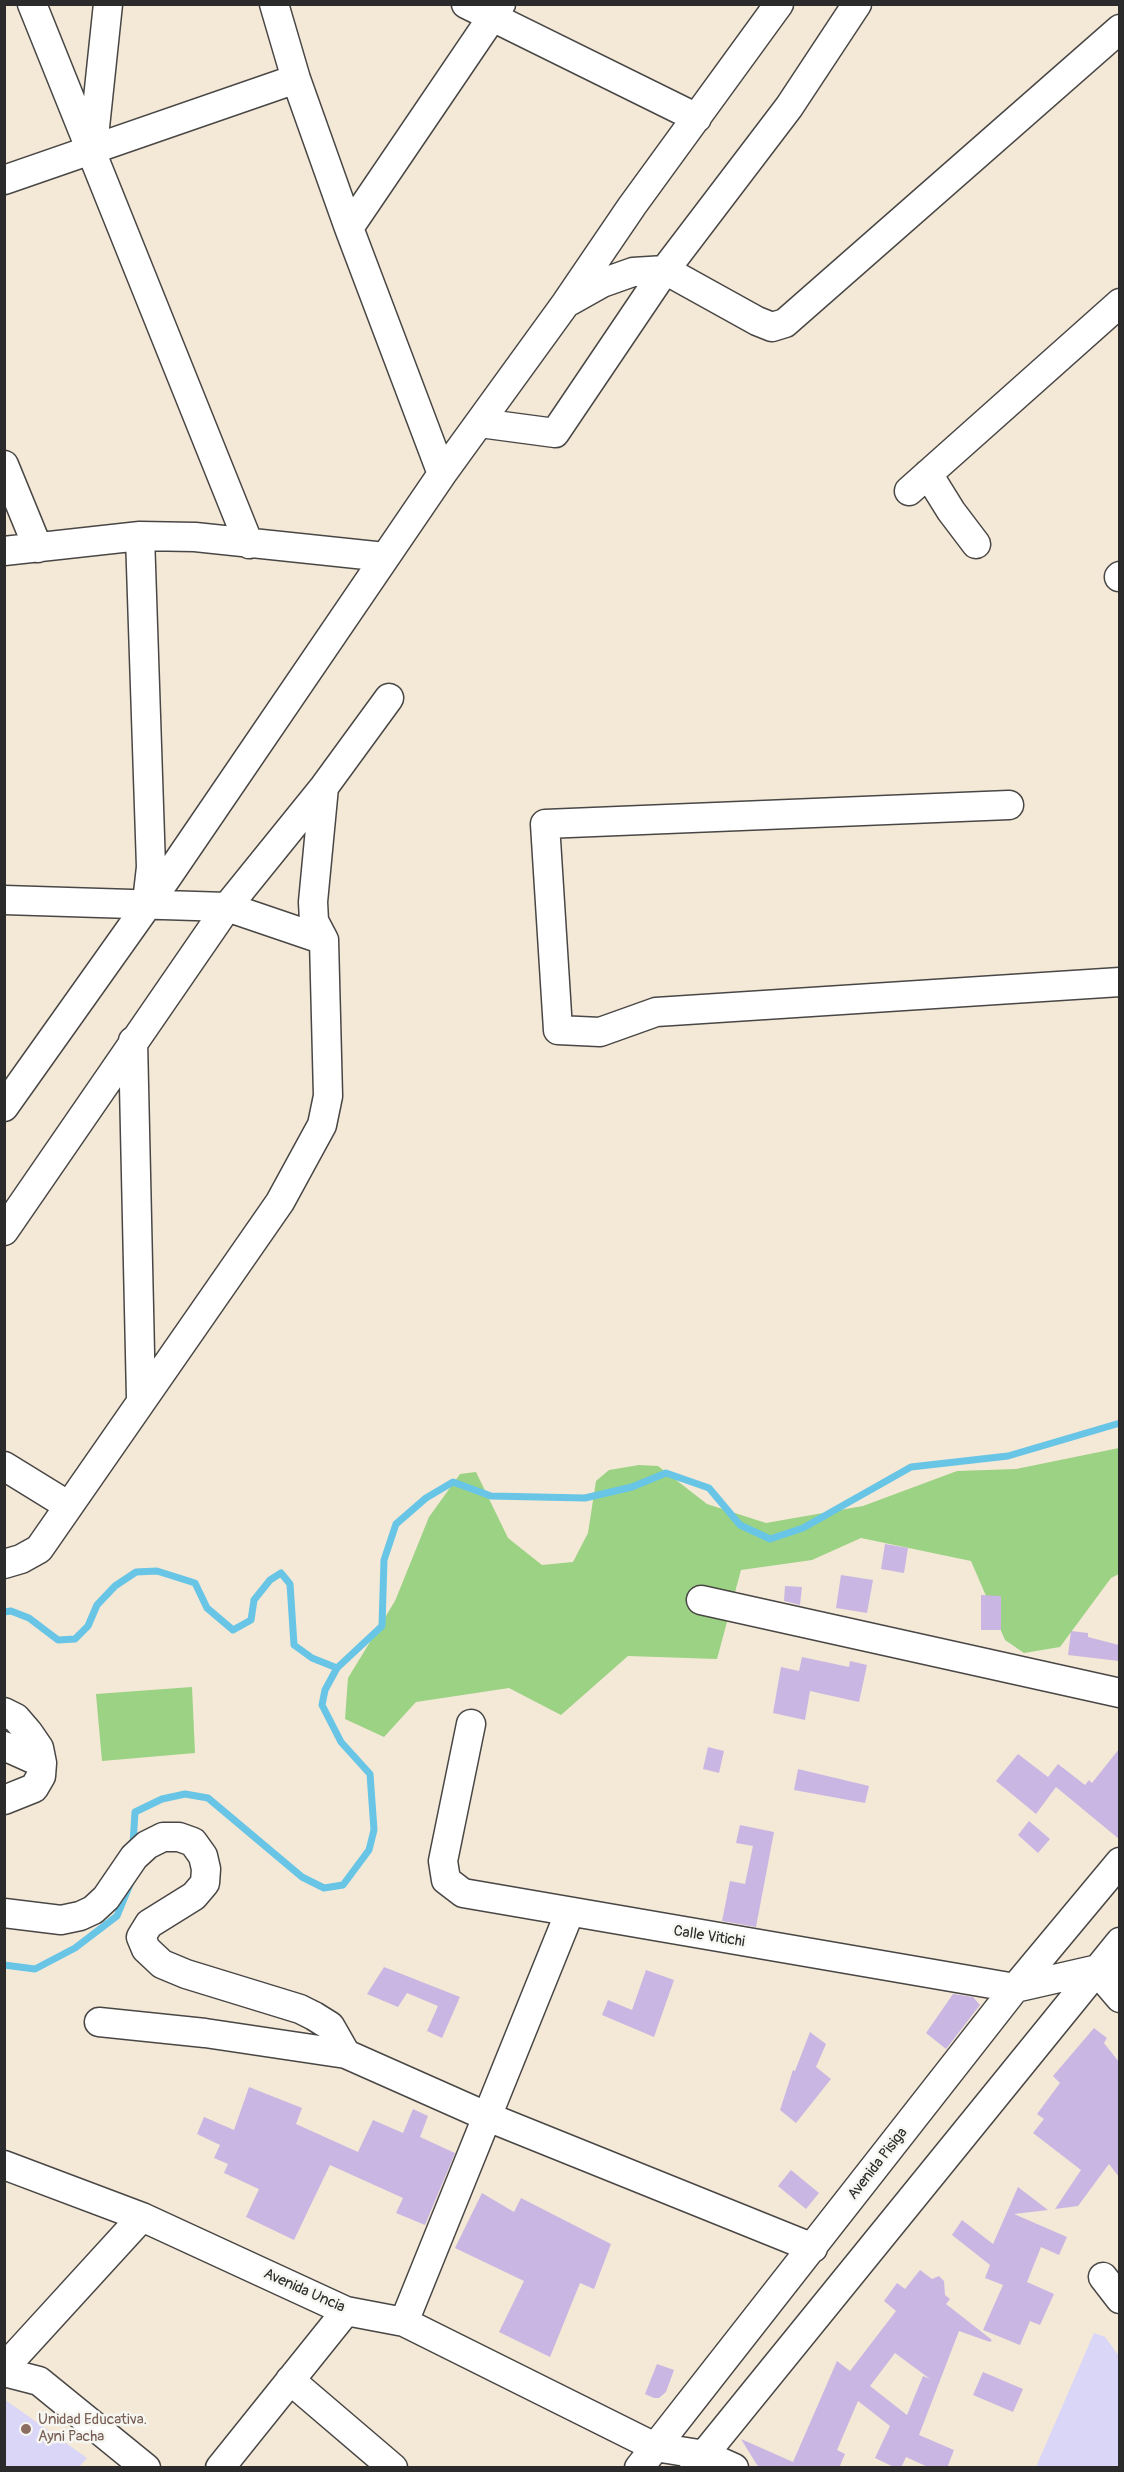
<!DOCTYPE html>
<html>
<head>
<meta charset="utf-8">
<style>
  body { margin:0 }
  #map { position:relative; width:1124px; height:2472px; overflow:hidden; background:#f4e8d7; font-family:Pangolin,sans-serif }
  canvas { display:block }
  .frame { position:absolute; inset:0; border:6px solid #2b2b2b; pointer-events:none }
</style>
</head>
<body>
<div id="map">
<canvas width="1124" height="2472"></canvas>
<div class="frame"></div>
</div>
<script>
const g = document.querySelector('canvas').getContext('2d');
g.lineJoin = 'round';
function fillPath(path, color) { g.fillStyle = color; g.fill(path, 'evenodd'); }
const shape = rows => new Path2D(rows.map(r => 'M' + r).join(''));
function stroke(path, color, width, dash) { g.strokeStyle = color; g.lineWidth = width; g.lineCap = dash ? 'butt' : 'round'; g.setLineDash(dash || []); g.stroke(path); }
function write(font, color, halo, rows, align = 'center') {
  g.font = font + ' Pangolin,sans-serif'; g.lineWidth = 5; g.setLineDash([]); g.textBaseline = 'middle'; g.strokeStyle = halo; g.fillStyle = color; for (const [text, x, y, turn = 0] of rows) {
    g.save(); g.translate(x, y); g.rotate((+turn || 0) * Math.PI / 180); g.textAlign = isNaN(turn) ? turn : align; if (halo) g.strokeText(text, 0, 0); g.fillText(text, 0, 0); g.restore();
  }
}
const built = shape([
  [1094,2333,1105,2337,1119,2356,1119,2467,1036,2467],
  [4,2399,87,2458,79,2467,5,2467]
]);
const green = shape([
  [1119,1448,1119,1574,1111,1578,1060,1647,1024,1653,1005,1640,971,1561,861,1538,812,1560,741,1570,717,1659,628,1656,561,1715,509,1688,416,1702,384,1737,345,1719,348,1678,395,1601,429,1517,460,1474,476,1472,508,1538,542,1565,573,1562,588,1533,596,1481,609,1470,639,1465,658,1466,707,1504,766,1523,863,1506,957,1471,1016,1469],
  [192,1687,195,1753,102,1761,96,1694]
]);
const stream = shape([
  [4,1612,11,1611,29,1618,58,1640,75,1639,88,1626,97,1605,115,1586,136,1572,157,1571,195,1583,207,1608,233,1630,251,1620,254,1600,270,1580,281,1573,290,1584,294,1645,312,1658,337,1668],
  [133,1844,135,1812,162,1799,185,1794,208,1798,302,1877,324,1888,343,1885,369,1850,374,1830,370,1774,341,1742,322,1705,325,1690,337,1668,382,1626,384,1560,396,1524,426,1498,453,1482,491,1496,585,1498,632,1487,666,1473,709,1488,740,1525,770,1539,803,1528,911,1467,1008,1456,1120,1423],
  [4,1965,35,1969,75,1948,117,1916,131,1882]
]);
const building = shape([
  [885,1544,908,1548,904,1573,881,1569],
  [841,1575,873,1580,867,1613,836,1608],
  [785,1586,802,1587,800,1605,784,1601],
  [981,1595,1001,1596,1001,1630,981,1630],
  [1071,1631,1088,1633,1088,1637,1119,1645,1119,1661,1068,1655],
  [802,1657,849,1667,850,1661,867,1665,859,1702,810,1691,805,1720,773,1713,781,1667,799,1671],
  [708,1747,724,1751,719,1773,703,1769],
  [1119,1749,1119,1839,1056,1787,1036,1814,996,1781,1018,1754,1048,1777,1058,1764,1085,1785,1089,1780,1092,1783],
  [798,1769,869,1786,865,1803,794,1790],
  [1029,1821,1050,1839,1038,1853,1018,1835],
  [740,1825,774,1832,756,1927,722,1921,730,1881,745,1884,753,1846,736,1843],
  [384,1967,460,1997,442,2038,427,2031,438,2006,407,1993,398,2007,367,1994],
  [646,1970,674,1980,654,2037,602,2015,608,2000,632,2010],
  [953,1994,973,1997,980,2005,946,2049,926,2033],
  [1094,2028,1107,2038,1104,2043,1119,2062,1119,2177,1109,2164,1078,2206,1055,2209,1081,2170,1033,2133,1044,2119,1037,2114,1060,2083,1053,2076],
  [810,2032,826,2044,816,2067,831,2079,796,2123,780,2110,793,2070,795,2071],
  [249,2087,302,2108,296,2124,358,2152,373,2120,403,2133,413,2109,428,2116,420,2137,455,2153,425,2225,396,2213,403,2198,330,2165,294,2240,246,2217,259,2189,224,2173,228,2164,214,2158,220,2145,197,2134,204,2117,234,2130],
  [791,2170,819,2193,806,2209,778,2186],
  [1018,2187,1048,2210,1014,2214,1067,2237,1059,2255,1041,2247,1027,2282,1054,2294,1040,2325,1030,2321,1020,2345,983,2330,1003,2285,985,2278,990,2265,952,2235,962,2220,993,2244],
  [482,2193,514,2212,521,2198,611,2244,594,2289,580,2283,550,2357,499,2332,524,2281,455,2248],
  [920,2270,932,2279,939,2276,944,2281,945,2295,950,2299,946,2304,992,2340,990,2342,959,2331,919,2435,954,2450,947,2468,930,2468,906,2457,901,2468,896,2468,875,2458,890,2426,858,2401,837,2450,845,2454,839,2468,762,2468,757,2465,741,2439,793,2462,837,2361,850,2371,896,2311,884,2301,897,2283,905,2289],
  [895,2353,930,2379,923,2376,907,2415,870,2386],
  [657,2364,674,2370,666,2392,659,2398,654,2398,645,2394],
  [983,2372,1023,2389,1013,2412,973,2395]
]);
const minor = shape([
  [32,4,249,544],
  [274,4,296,79,349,228,442,474],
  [466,4,697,118],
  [93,146,108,4],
  [4,180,296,79],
  [349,228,501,4],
  [570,301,602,283,633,272,665,270,757,321,772,327,785,323,1120,29],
  [480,423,555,433,665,270,789,107,857,4],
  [4,465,38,548],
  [928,474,951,511,976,544],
  [909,491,1120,303],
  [140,536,151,867,147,902],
  [4,551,140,536,195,537,385,557],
  [1119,577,1120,576],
  [1009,805,545,824,558,1030,600,1032,656,1012,1120,982],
  [4,900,227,907,324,940],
  [133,1041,141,1398],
  [4,1107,168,876,442,474,566,303,632,206,779,4],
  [4,1231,227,907,324,787,389,698],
  [4,1466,69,1506],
  [4,1564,21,1559,39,1549,280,1202,322,1125,328,1096,324,940,314,921,313,902,324,787],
  [701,1600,1120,1693],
  [4,1712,16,1718,28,1732,39,1748,42,1763,41,1776,34,1788,4,1800],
  [471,1724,443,1861,446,1880,463,1893,1015,1988,1120,1964],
  [4,1746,42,1763],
  [4,1913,61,1920,80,1916,93,1910,106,1898,134,1857,147,1845,163,1837,179,1837,193,1842,203,1856,206,1869,205,1883,194,1896,149,1924,141,1937,146,1949,162,1964,186,1974,300,2009,314,2016,330,2026,346,2054],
  [1096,1970,1120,1998],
  [99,2022,205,2033,346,2054,488,2117,813,2248],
  [4,2165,142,2217,346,2311,404,2322,655,2447,705,2455,734,2468],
  [1103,2277,1120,2299],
  [404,2322,569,1914],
  [4,2368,142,2217],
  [4,2372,39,2381,146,2468],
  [290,2380,393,2468],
  [694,2467,1120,1942],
  [220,2468,346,2311],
  [639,2468,1015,1988,1120,1862]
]);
const markers = [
  [26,2429,6,"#8d6e63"]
];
const streetNames = [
  ["Calle Vitichi",709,1937,9],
  ["Avenida Pisiga",878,2164,-52],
  ["Avenida Uncia",304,2291,24]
];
const educationNames = [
  ["Unidad Educativa.",38,2420],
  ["Ayni Pacha",38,2437]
];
fillPath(built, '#dad6f7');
fillPath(green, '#9bd284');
stroke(stream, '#68c5e6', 7);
fillPath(building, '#cab6e2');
stroke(minor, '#494745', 31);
stroke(minor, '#fff', 28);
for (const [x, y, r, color] of markers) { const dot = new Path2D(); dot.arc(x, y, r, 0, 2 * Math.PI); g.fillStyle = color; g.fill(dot); stroke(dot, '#f6f6f2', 2); }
write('15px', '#2b2b2b', '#f6f6f2', streetNames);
write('15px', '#785e54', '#f6f6f2', educationNames, 'left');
</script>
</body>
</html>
